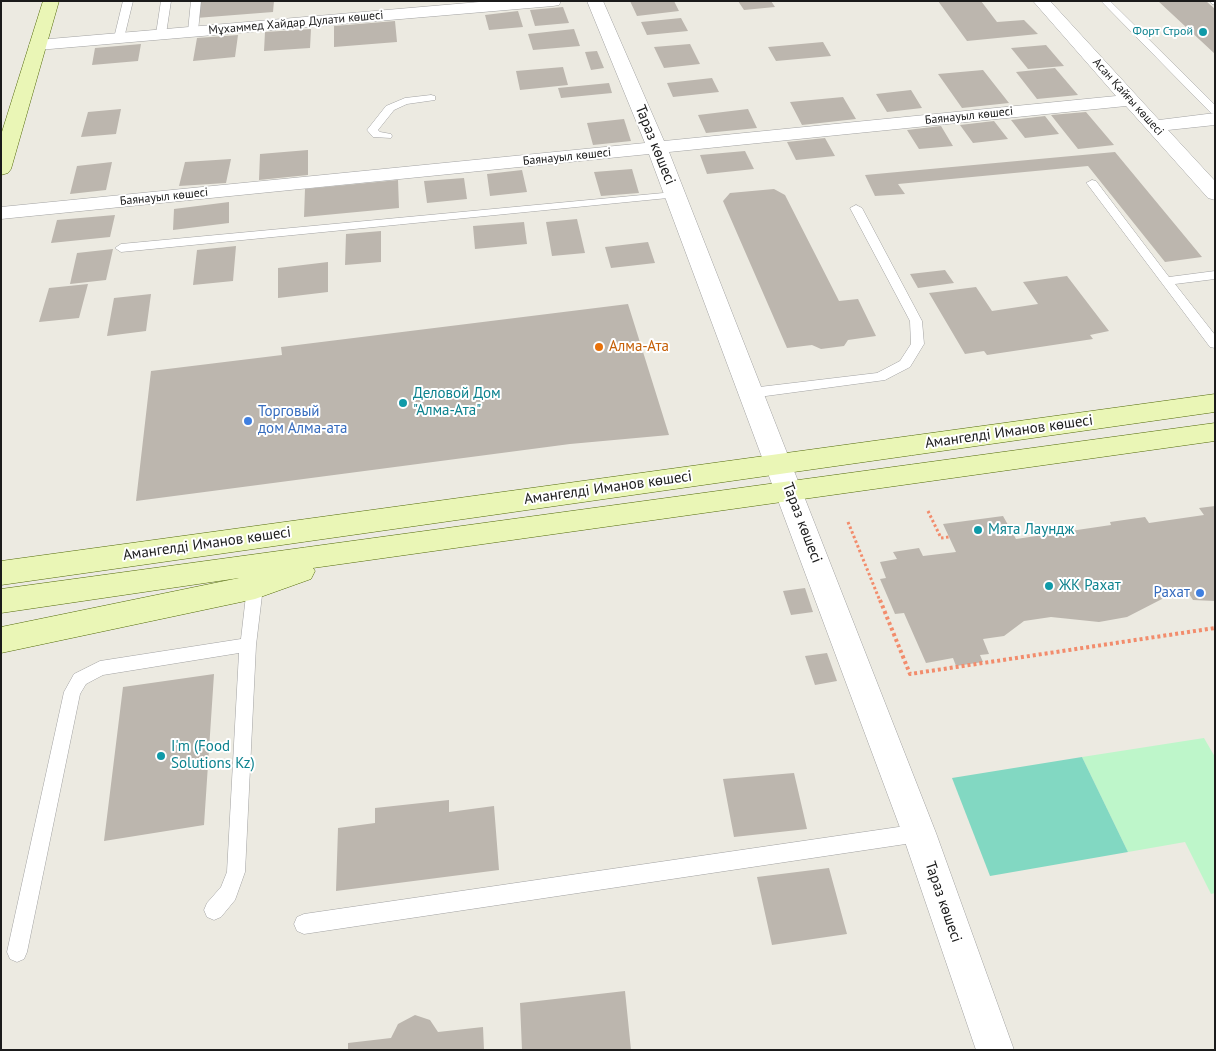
<!DOCTYPE html>
<html>
<head>
<meta charset="utf-8">
<style>
  body { margin:0 }
  #map { position:relative; width:1216px; height:1051px; overflow:hidden; background:#eceae1; font-family:"PT Sans",sans-serif }
  canvas { display:block }
  .frame { position:absolute; inset:0; border:2px solid #1b1b1b; pointer-events:none }
</style>
</head>
<body>
<div id="map">
<canvas width="1216" height="1051"></canvas>
<div class="frame"></div>
</div>
<script>
const g = document.querySelector('canvas').getContext('2d');
g.lineJoin = 'round';
function fillPath(path, color) { g.fillStyle = color; g.fill(path, 'evenodd'); }
const shape = rows => new Path2D(rows.map(r => 'M' + r).join(''));
function stroke(path, color, width, dash) { g.strokeStyle = color; g.lineWidth = width; g.lineCap = dash ? 'butt' : 'round'; g.setLineDash(dash || []); g.stroke(path); }
function write(font, color, halo, rows, align = 'center') {
  g.font = font + ' "PT Sans",sans-serif'; g.lineWidth = 4; g.setLineDash([]); g.textBaseline = 'middle'; g.strokeStyle = halo; g.fillStyle = color; for (const [text, x, y, turn = 0] of rows) {
    g.save(); g.translate(x, y); g.rotate((+turn || 0) * Math.PI / 180); g.textAlign = isNaN(turn) ? turn : align; if (halo) g.strokeText(text, 0, 0); g.fillText(text, 0, 0); g.restore();
  }
}
const park = shape([
  [1204,738,1215,757,1215,893,1211,894,1185,842,1128,852,1082,757]
]);
const pitch = shape([
  [1082,757,1128,852,990,876,952,778]
]);
const building = shape([
  [199,1,274,1,273,12,196,18],
  [630,1,674,1,679,11,637,16],
  [738,1,771,1,775,7,744,10],
  [938,1,981,1,997,22,1024,20,1038,34,967,41],
  [1158,1,1206,1,1215,9,1215,54],
  [563,7,569,23,535,26,530,10],
  [518,11,523,27,489,30,485,15],
  [681,18,688,31,647,35,641,22],
  [395,21,397,42,334,47,334,26],
  [311,29,310,48,264,51,265,32],
  [574,29,580,46,533,50,528,34],
  [238,35,235,57,193,61,197,38],
  [823,42,831,56,776,61,768,47],
  [141,44,138,61,92,65,95,48],
  [690,44,700,64,664,68,654,47],
  [1046,45,1064,66,1028,69,1011,48],
  [597,51,604,68,591,70,585,52],
  [563,67,568,85,520,90,516,71],
  [1055,68,1078,95,1037,99,1016,72],
  [983,70,1009,103,962,108,938,74],
  [712,78,719,92,673,97,667,83],
  [609,83,612,93,561,98,558,88],
  [911,90,922,108,887,112,876,94],
  [843,97,856,119,802,125,790,102],
  [121,109,116,134,81,137,88,112],
  [748,109,757,128,706,133,698,115],
  [1086,112,1114,145,1078,149,1051,115],
  [1045,116,1059,134,1025,138,1011,120],
  [624,119,631,141,593,145,587,123],
  [994,121,1008,139,973,143,960,125],
  [941,126,953,146,919,149,907,130],
  [825,138,835,156,796,160,787,142],
  [308,150,308,175,259,180,260,154],
  [745,151,754,169,707,174,700,155],
  [1115,152,1202,257,1165,262,1088,166,898,184,905,194,875,196,865,175],
  [231,159,226,183,179,186,185,162],
  [112,162,106,190,70,194,77,166],
  [632,169,639,193,601,196,594,172],
  [522,170,527,192,490,196,487,174],
  [464,178,467,199,427,203,424,181],
  [398,180,399,208,304,217,305,189],
  [774,189,785,195,839,301,858,299,876,336,848,340,844,346,821,349,812,345,787,348,723,201,730,193],
  [229,202,229,223,173,230,174,209],
  [115,215,110,237,51,243,57,220],
  [577,219,585,253,552,256,546,222],
  [524,222,527,244,475,249,473,226],
  [381,231,381,262,345,265,346,234],
  [648,242,655,263,611,268,605,247],
  [236,246,233,281,193,285,197,250],
  [113,249,106,280,70,284,77,253],
  [328,262,328,292,278,298,278,268],
  [945,270,954,283,918,288,910,274],
  [1067,276,1109,331,1090,335,1093,339,987,355,984,351,965,354,929,293,976,287,992,311,1038,304,1023,282],
  [88,284,79,318,39,322,49,288],
  [151,294,146,331,107,336,114,298],
  [628,304,669,435,570,444,136,501,151,371,282,355,281,347],
  [1215,506,1215,601,1193,600,1189,594,1162,599,1127,617,1099,622,1051,617,1024,621,1004,636,983,639,989,654,980,655,983,662,956,666,953,658,926,663,904,613,895,614,880,579,886,578,880,562,897,559,893,552,919,548,923,556,956,552,943,524,1003,516,1016,539,1111,525,1110,522,1145,517,1149,523,1204,515,1199,508],
  [805,588,813,612,791,615,783,591],
  [827,653,837,681,815,685,805,656],
  [214,674,204,825,104,841,123,687],
  [794,773,807,829,734,837,723,779],
  [449,800,449,812,494,806,499,870,336,891,338,828,375,823,375,808],
  [829,868,847,934,772,945,757,877],
  [625,991,631,1050,522,1050,520,1003],
  [415,1015,430,1020,438,1032,483,1027,484,1050,348,1050,348,1043,391,1038,398,1024]
]);
const pathFar1 = shape([
  [928,511,941,538,949,537],
  [848,522,880,601]
]);
const path = shape([
  [880,600,910,674,1215,628]
]);
const service = shape([
  [123,1,133,1,124,38,119,41,114,38,123,1],
  [161,1,171,1,166,34,161,37,156,34,161,1],
  [191,1,201,1,198,31,193,34,188,31,191,1],
  [1101,1,1110,1,1215,105,1215,114,1211,113,1101,1],
  [1210,1,1215,1,1215,5,1212,4,1210,1],
  [431,95,435,96,435,100,407,104,394,110,378,130,380,132,391,134,392,136,391,138,373,137,367,130,386,106,405,98,431,95],
  [1092,180,1096,181,1169,277,1215,271,1215,279,1175,284,1215,335,1215,348,1210,347,1088,185,1086,183,1092,180],
  [674,192,678,193,680,195,678,197,121,252,115,248,121,244,674,192],
  [856,205,862,208,922,321,924,344,910,367,885,380,751,398,746,396,744,393,746,390,751,388,877,373,900,361,911,344,910,321,850,208,856,205],
  [255,581,261,582,263,587,256,645,245,872,235,900,221,917,214,920,207,917,204,910,207,903,221,887,227,872,239,653,103,675,86,684,80,694,27,952,24,959,17,962,10,959,7,952,64,692,74,674,100,661,241,639,247,587,249,582,255,581],
  [919,824,926,827,928,833,926,839,919,842,304,934,297,931,294,924,297,917,304,914,919,824]
]);
const minor = shape([
  [491,1,561,1,559,5,553,6,38,50,32,49,29,45,32,41,38,40,491,1],
  [587,1,603,1,664,141,1116,96,1033,1,1050,1,1159,120,1215,113,1215,125,1168,130,1215,181,1215,200,1208,198,1126,106,669,152,936,833,1014,1050,976,1050,902,833,649,154,1,219,1,207,645,143,587,1]
]);
const secondary = shape([
  [43,1,59,1,11,169,8,173,1,175,1,135,43,1],
  [1215,394,1215,412,1,585,1,561,1215,394],
  [1215,423,1215,441,313,568,315,571,311,579,255,599,1,653,1,627,239,578,1,613,1,589,1215,423]
]);
const markers = [
  [1203,32,5,"#0f9aa8"],
  [599,347,5,"#e8710a"],
  [403,403,5,"#0f9aa8"],
  [248,421,5,"#3f7fe0"],
  [978,530,5,"#0f9aa8"],
  [1049,586,5,"#0f9aa8"],
  [1200,593,5,"#3f7fe0"],
  [161,756,5,"#0f9aa8"]
];
const farStreetnames = [
  ["Мұхаммед Хайдар Дулати көшесі",296,23,-5],
  ["Асан Қайғы көшесі",1128,97,48],
  ["Баянауыл көшесі",969,116,-6],
  ["Баянауыл көшесі",567,157,-6],
  ["Баянауыл көшесі",164,197,-6]
];
const farCulturenames = [
  ["Форт Строй",1193,32]
];
const streetNames = [
  ["Тараз көшесі",655,145,68],
  ["Амангелді Иманов көшесі",1009,432,-8],
  ["Амангелді Иманов көшесі",608,488,-8],
  ["Тараз көшесі",802,523,69],
  ["Амангелді Иманов көшесі",207,544,-8],
  ["Тараз көшесі",943,902,71]
];
const foodNames = [
  ["Алма-Ата",609,347]
];
const cultureNames = [
  ["Деловой Дом",413,394],
  ["\"Алма-Ата\"",413,411],
  ["Мята Лаундж",988,530],
  ["ЖК Рахат",1059,586],
  ["I'm (Food",171,747],
  ["Solutions Kz)",171,764]
];
const shopNames = [
  ["Торговый",258,412],
  ["дом Алма-ата",258,429],
  ["Рахат",1190,593,"right"]
];
fillPath(park, '#bef6ca');
fillPath(pitch, '#82d8c2');
fillPath(building, '#bcb6ae');
stroke(service, '#a2a2a2', 1);
stroke(minor, '#a2a2a2', 1);
stroke(secondary, '#536a0a', 1);
stroke(pathFar1, '#f28c6c', 3, [2.5, 2.5]);
stroke(path, '#f28c6c', 4, [3, 3]);
fillPath(service, '#fff');
fillPath(minor, '#fff');
fillPath(secondary, '#eaf6b6');
for (const [x, y, r, color] of markers) { const dot = new Path2D(); dot.arc(x, y, r, 0, 2 * Math.PI); g.fillStyle = color; g.fill(dot); stroke(dot, '#fff', 2); }
write('12px', '#1b1b1b', '#fff', farStreetnames);
write('12px', '#0d838f', '#fff', farCulturenames, 'right');
write('15px', '#1b1b1b', '#fff', streetNames);
write('15px', '#c56008', '#fff', foodNames, 'left');
write('15px', '#0d838f', '#fff', cultureNames, 'left');
write('15px', '#366cbe', '#fff', shopNames, 'left');
</script>
</body>
</html>
